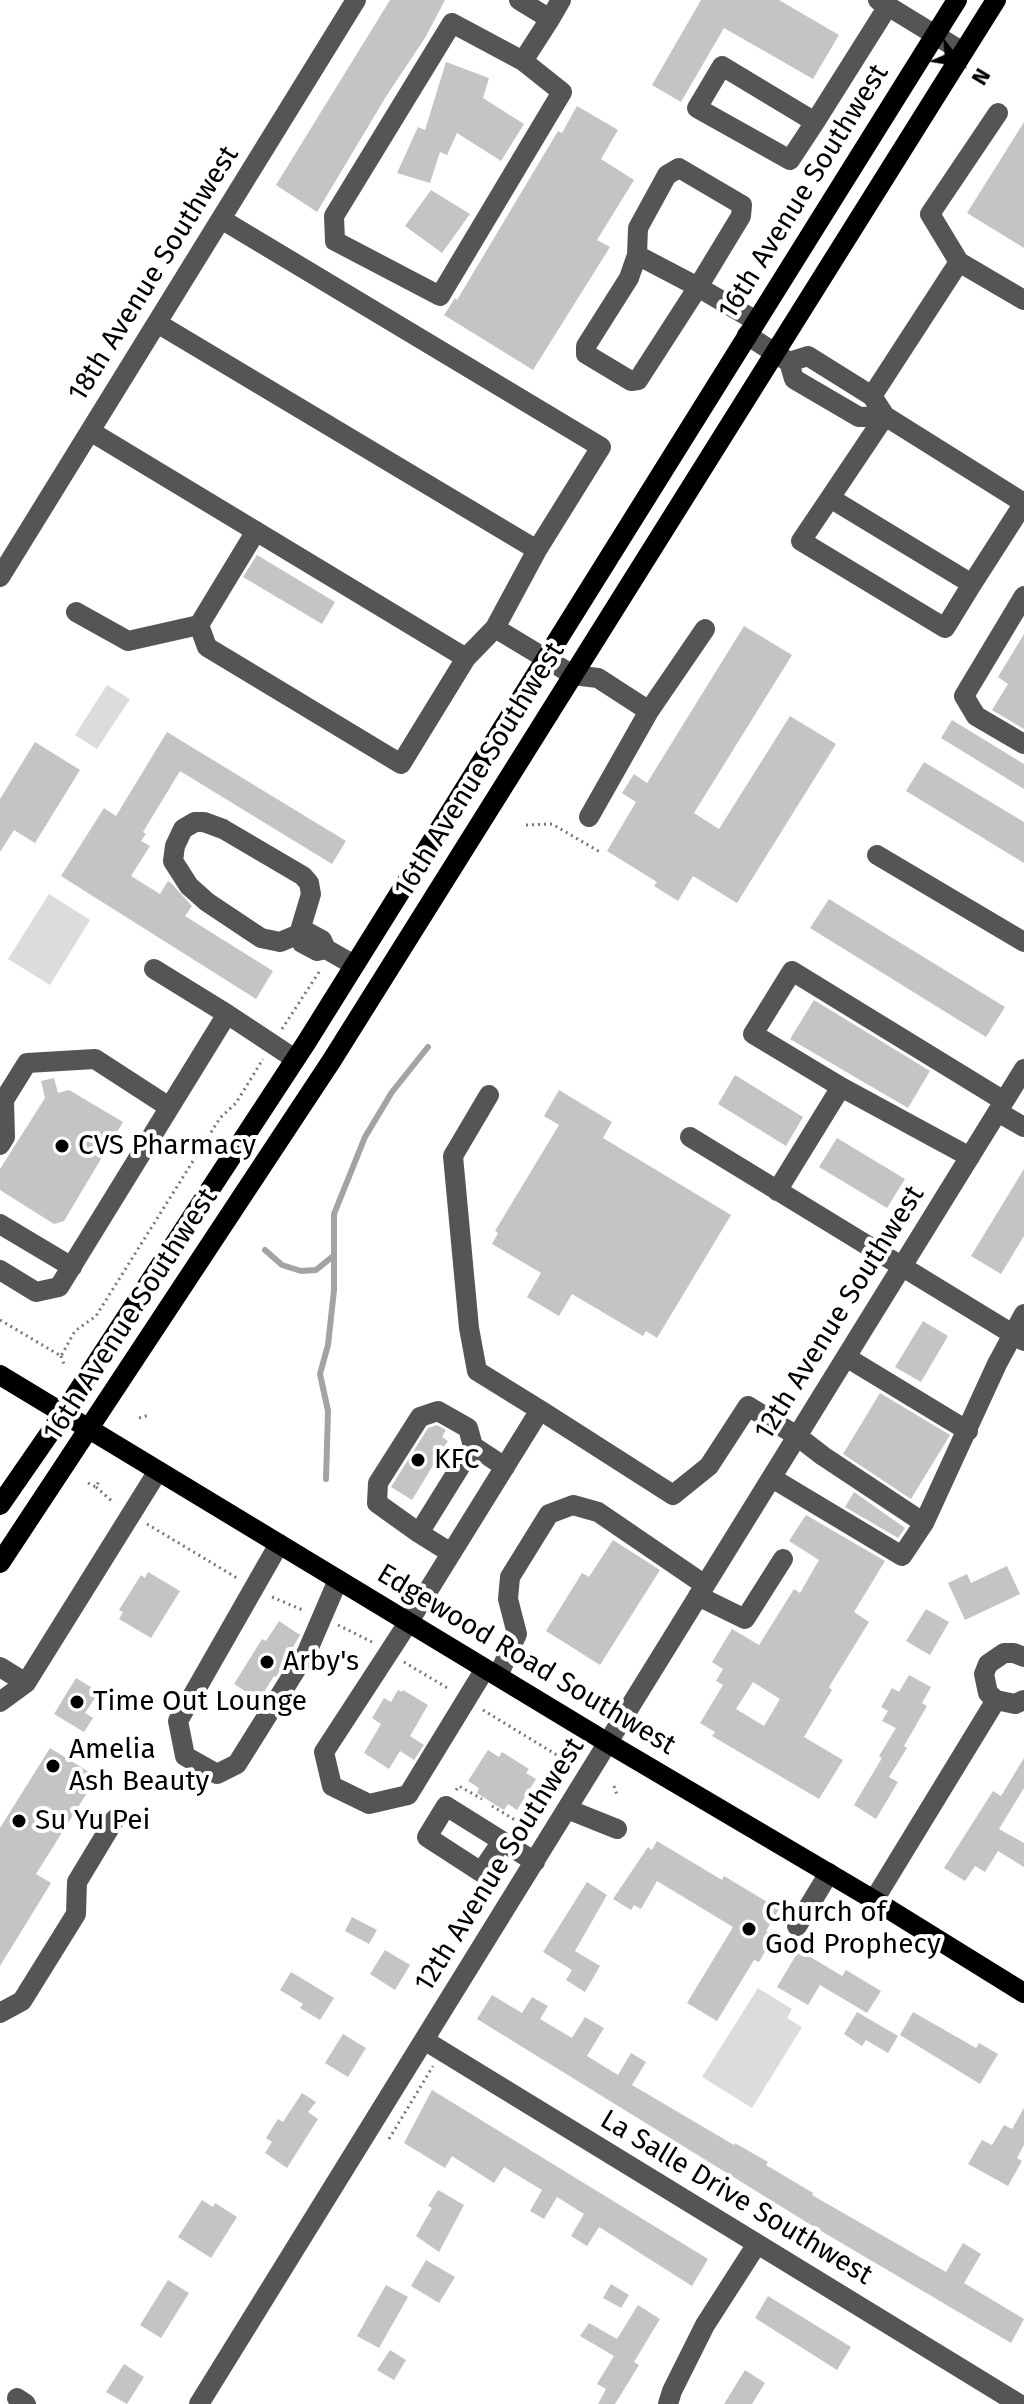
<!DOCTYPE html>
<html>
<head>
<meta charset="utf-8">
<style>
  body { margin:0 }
  #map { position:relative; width:1024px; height:2404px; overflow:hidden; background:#fff; font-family:"Fira Sans",sans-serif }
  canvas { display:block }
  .north { position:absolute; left:920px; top:24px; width:80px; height:80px; -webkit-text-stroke:6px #fff; paint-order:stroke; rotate:121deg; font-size:22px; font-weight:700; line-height:32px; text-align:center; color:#000 }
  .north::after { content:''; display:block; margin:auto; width:28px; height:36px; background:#000; clip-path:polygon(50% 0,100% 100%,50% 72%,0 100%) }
</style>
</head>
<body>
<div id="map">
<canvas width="1024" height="2404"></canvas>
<div class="north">N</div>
</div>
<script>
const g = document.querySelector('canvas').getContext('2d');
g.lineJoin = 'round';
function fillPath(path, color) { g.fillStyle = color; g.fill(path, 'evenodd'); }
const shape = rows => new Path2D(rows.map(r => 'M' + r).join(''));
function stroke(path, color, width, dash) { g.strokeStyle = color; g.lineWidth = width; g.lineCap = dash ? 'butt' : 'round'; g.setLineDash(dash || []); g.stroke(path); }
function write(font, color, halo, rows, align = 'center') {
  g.font = font + ' "Fira Sans",sans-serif'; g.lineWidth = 8; g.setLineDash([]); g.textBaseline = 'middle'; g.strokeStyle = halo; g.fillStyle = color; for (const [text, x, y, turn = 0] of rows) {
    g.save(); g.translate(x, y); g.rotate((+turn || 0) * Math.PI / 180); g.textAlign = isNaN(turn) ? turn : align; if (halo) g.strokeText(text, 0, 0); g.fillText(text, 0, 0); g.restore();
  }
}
const green = shape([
  [107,685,130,699,97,749,75,735],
  [49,894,90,920,50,985,8,959],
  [758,1988,792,2009,787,2018,802,2027,752,2108,702,2077]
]);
const stream = shape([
  [265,1250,282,1265,301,1271,316,1270,332,1257],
  [326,1479,328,1411,320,1374,328,1345,334,1290,334,1214,365,1137,392,1092,428,1047]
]);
const building = shape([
  [390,0,445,0,425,38,387,95,317,212,276,185],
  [701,0,779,0,839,35,813,79,724,28,681,102,652,85],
  [446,62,489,78,483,98,524,124,501,161,457,133,447,155,440,152,430,183,397,173,418,127,425,130],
  [577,106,618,130,601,159,634,180,597,240,610,247,533,370,444,315,455,298,457,300,558,131,562,133],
  [1024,122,1024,248,967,213],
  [431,190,470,214,442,253,405,226],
  [257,555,335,602,322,624,243,577],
  [744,626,792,655,694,813,719,829,790,716,836,744,737,903,693,876,678,901,654,886,657,882,607,851,636,802,622,793,634,774,647,783],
  [1024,634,1024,729,992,710,1008,684,998,677],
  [952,720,1024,764,1024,789,941,738],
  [167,732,346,841,332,864,180,771,143,832,146,834,141,841,150,846,131,876,160,894,168,881,172,884,192,906,185,916,273,971,256,999,61,876,104,808,116,816],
  [35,742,80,770,35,843,14,830,0,852,0,799],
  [924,762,1024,822,1024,863,906,791],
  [829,899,1005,1007,986,1037,810,928],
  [814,1000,930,1071,908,1108,790,1039],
  [735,1075,803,1117,786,1146,718,1104],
  [54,1078,58,1093,69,1090,123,1122,64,1221,54,1224,0,1190,0,1169,45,1098,41,1081],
  [559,1090,612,1122,603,1138,731,1215,657,1338,646,1331,643,1336,572,1294,559,1316,527,1297,541,1273,492,1244,498,1233,495,1231,559,1125,544,1116],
  [837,1138,905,1179,887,1208,819,1167],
  [1024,1169,1024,1236,1001,1274,971,1256],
  [923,1321,948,1336,921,1382,895,1367],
  [880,1393,950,1435,911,1499,843,1454],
  [437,1425,446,1430,442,1437,448,1441,412,1500,391,1487,428,1428],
  [854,1492,905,1528,898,1538,845,1507],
  [806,1515,885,1561,854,1612,869,1622,829,1687,832,1690,804,1737,843,1760,819,1799,712,1736,715,1732,700,1723,723,1685,716,1681,723,1669,712,1662,732,1629,759,1645,794,1589,800,1593,819,1560,789,1541],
  [753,1682,780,1699,764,1726,736,1709],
  [613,1540,660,1570,600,1665,546,1631,582,1573,589,1577],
  [1007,1566,1020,1594,965,1620,948,1583,967,1574,971,1583],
  [148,1572,180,1591,151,1638,119,1619,123,1612,119,1610,141,1575,145,1578],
  [926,1609,949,1622,930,1655,906,1641],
  [279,1621,300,1635,276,1677,274,1676,259,1700,234,1684,262,1639,266,1641],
  [909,1675,931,1687,922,1703,927,1706,904,1746,907,1748,889,1777,898,1782,876,1819,854,1805,882,1758,879,1756,896,1728,882,1721,888,1711,881,1707,892,1688,899,1692],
  [76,1678,99,1692,85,1713,93,1718,84,1732,54,1714],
  [398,1690,402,1692,403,1690,428,1705,410,1736,424,1745,414,1760,400,1751,389,1769,364,1753,381,1724,372,1718,384,1698,391,1702],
  [50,1748,97,1777,36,1874,51,1883,0,1966,0,1828],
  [488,1750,499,1757,502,1752,529,1769,526,1773,536,1779,517,1810,508,1804,504,1810,494,1804,477,1793,479,1788,468,1781],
  [1024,1758,1024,1788,999,1829,1024,1843,1024,1867,998,1851,985,1872,975,1866,965,1881,944,1868,993,1791,1001,1796],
  [657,1841,722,1880,724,1876,779,1909,766,1931,774,1936,759,1962,754,1960,717,2021,687,2003,733,1927,657,1881,641,1909,634,1905,631,1910,613,1899,648,1847,652,1850],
  [587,1882,607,1895,575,1951,600,1966,585,1992,566,1980,572,1970,543,1952],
  [352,1917,377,1930,369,1944,345,1931],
  [385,1950,410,1965,395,1990,370,1974],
  [799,1950,842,1976,846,1970,881,1991,867,2013,820,1985,808,2005,777,1987],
  [291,1972,334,1998,320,2020,300,2008,303,2004,280,1990],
  [492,1995,522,2013,532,1997,548,2006,540,2019,572,2038,585,2017,604,2028,587,2056,618,2075,631,2053,646,2062,632,2085,734,2145,735,2143,768,2162,766,2165,813,2193,812,2195,946,2272,963,2243,981,2254,964,2283,1024,2319,1011,2343,816,2228,477,2019],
  [857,2012,898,2036,888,2053,866,2040,862,2046,844,2034],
  [913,2012,976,2048,979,2043,998,2054,980,2084,900,2035],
  [343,2034,366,2048,348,2077,325,2063],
  [432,2090,708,2259,692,2286,599,2227,587,2246,571,2236,584,2214,557,2197,544,2219,530,2211,542,2190,504,2167,494,2183,452,2156,445,2168,404,2143],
  [302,2093,316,2102,308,2112,318,2119,287,2168,265,2153,272,2142,266,2138,278,2119,283,2122],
  [1024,2108,1024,2145,1017,2158,1022,2161,1008,2186,968,2164,982,2140,992,2145,1004,2125,1012,2129],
  [438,2190,464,2205,439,2252,416,2236,432,2208,428,2206],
  [202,2200,213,2207,215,2203,237,2217,211,2258,178,2237],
  [426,2260,455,2277,439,2303,411,2286],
  [168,2280,189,2293,161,2338,140,2325],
  [611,2284,629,2295,621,2308,603,2298],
  [386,2285,408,2297,379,2348,357,2336],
  [768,2296,851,2347,837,2370,755,2318],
  [638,2305,660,2319,634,2362,639,2365,615,2404,598,2404,606,2389,597,2384,614,2356,580,2336,589,2323,617,2339],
  [390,2350,406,2360,394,2380,377,2370],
  [124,2364,144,2377,127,2404,106,2392],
  [745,2370,765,2383,752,2404,724,2404]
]);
const path = shape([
  [526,825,552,824,600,852],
  [282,1029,319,972],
  [0,1320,61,1356,75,1331,96,1316,220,1118,236,1103,263,1059],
  [61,1356,65,1367],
  [139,1418,149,1415],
  [88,1483,96,1487,99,1481],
  [96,1487,114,1503],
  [147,1524,237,1578],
  [272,1597,305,1611],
  [338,1625,374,1643],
  [404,1662,449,1689],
  [483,1710,565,1760,525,1826,492,1806],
  [614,1786,617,1795],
  [456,1790,459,1786,482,1799],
  [389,2139,433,2066]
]);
const minor = shape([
  [519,0,550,19,561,0],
  [878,0,963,52],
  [452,23,523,61,562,92,440,296,335,241,334,216,452,23],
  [523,61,550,19],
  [998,113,930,214,959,262,1024,300],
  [815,122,722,66,697,108,790,160,815,122,888,6],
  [221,219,601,447,537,550,495,628,466,658,401,764,207,647,199,625,256,531],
  [637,255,698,287,638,380,631,381,586,354,586,346,629,278,637,255,638,228,667,175,679,168,742,205,741,216,698,287,756,321],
  [157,323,537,550],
  [747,335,789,362],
  [808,356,872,396,885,416,859,417,794,379,789,362,808,356],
  [872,396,959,262],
  [90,431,466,658],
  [830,498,801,541,945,628,972,584,830,498,885,416,1024,503,972,584],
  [0,577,356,0],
  [1024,596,964,696,976,716,1024,744],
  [76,612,128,641,199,625],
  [495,628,573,675,598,678,649,711,705,629],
  [589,817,649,711],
  [195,822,204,822,223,829,303,876,309,883,311,894,299,934,280,942,261,938,207,902,189,886,173,861,175,846,183,829,195,822],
  [877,855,1024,942],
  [326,949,317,951,302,943,299,934,309,933,322,940,326,949,354,965],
  [154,969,227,1014],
  [841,1087,753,1034,792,971,1004,1101],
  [489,1095,453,1156,469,1328,477,1371,540,1410],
  [998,1112,1024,1127],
  [690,1137,1024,1341],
  [0,1145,5,1137,4,1100,27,1063,95,1059,169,1107],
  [777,1191,841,1087,970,1157],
  [0,1224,72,1267],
  [0,1270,36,1292,59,1287,227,1014,295,1059],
  [846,1357,968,1431],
  [772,1478,902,1556,924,1523],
  [419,1533,377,1503,378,1483,420,1417,438,1411,468,1428,473,1446],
  [279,1544,178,1721,185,1756,217,1774,237,1764,307,1652,338,1580],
  [451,1553,419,1533,473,1446,505,1467],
  [698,1596,745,1619,783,1559],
  [1024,1657,1014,1653,1004,1653,988,1664,984,1674,988,1693,996,1700,1015,1704,1024,1700],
  [0,1667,26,1683,0,1702],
  [485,1669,408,1795,369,1804,332,1786,324,1752,408,1623,540,1410,673,1495,709,1466,748,1406,797,1436,823,1456,924,1523,997,1364,1024,1314],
  [498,1676,517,1634,508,1599,510,1577,549,1514,573,1505,598,1512,705,1585],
  [26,1683,158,1471],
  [567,1809,617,1829],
  [502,1841,481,1872,427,1837,446,1806,502,1841,535,1862],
  [874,1900,996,1700],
  [797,1926,829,1873],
  [0,2013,22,2001,76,1914,77,1882,115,1819],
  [424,2040,1019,2404],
  [17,2398,26,2404],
  [199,2404,1024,1069],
  [668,2404,672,2391,705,2325,757,2244]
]);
const major = shape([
  [0,1375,608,1743,874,1900,1024,1993],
  [0,1505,63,1414,306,1043,957,0],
  [0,1563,332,1060,996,0]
]);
const markers = [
  [62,1146,8,"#000"],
  [418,1460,8,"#000"],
  [267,1662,8,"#000"],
  [77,1702,8,"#000"],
  [53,1766,8,"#000"],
  [19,1821,8,"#000"],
  [749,1929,8,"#000"]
];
const streetNames = [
  ["16th Avenue Southwest",804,192,-58],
  ["18th Avenue Southwest",154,274,-58],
  ["16th Avenue Southwest",480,770,-58],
  ["12th Avenue Southwest",840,1313,-58],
  ["16th Avenue Southwest",131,1315,-57],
  ["Edgewood Road Southwest",526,1660,31],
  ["12th Avenue Southwest",500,1865,-58],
  ["La Salle Drive Southwest",736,2198,31]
];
const poiNames = [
  ["CVS Pharmacy",78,1146],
  ["KFC",434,1460],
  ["Arby's",283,1662],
  ["Time Out Lounge",93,1702],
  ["Amelia",69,1750],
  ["Ash Beauty",69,1782],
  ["Su Yu Pei",35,1821],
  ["Church of",765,1913],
  ["God Prophecy",765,1945]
];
fillPath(green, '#dcdcdc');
stroke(stream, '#a3a3a3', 6);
fillPath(building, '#c4c4c4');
stroke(path, '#777', 3, [2, 4]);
stroke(minor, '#555', 20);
stroke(major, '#000', 20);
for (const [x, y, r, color] of markers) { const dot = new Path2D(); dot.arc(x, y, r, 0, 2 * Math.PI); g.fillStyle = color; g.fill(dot); stroke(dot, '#fff', 3); }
write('28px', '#000', '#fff', streetNames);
write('28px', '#000', '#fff', poiNames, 'left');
</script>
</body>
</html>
